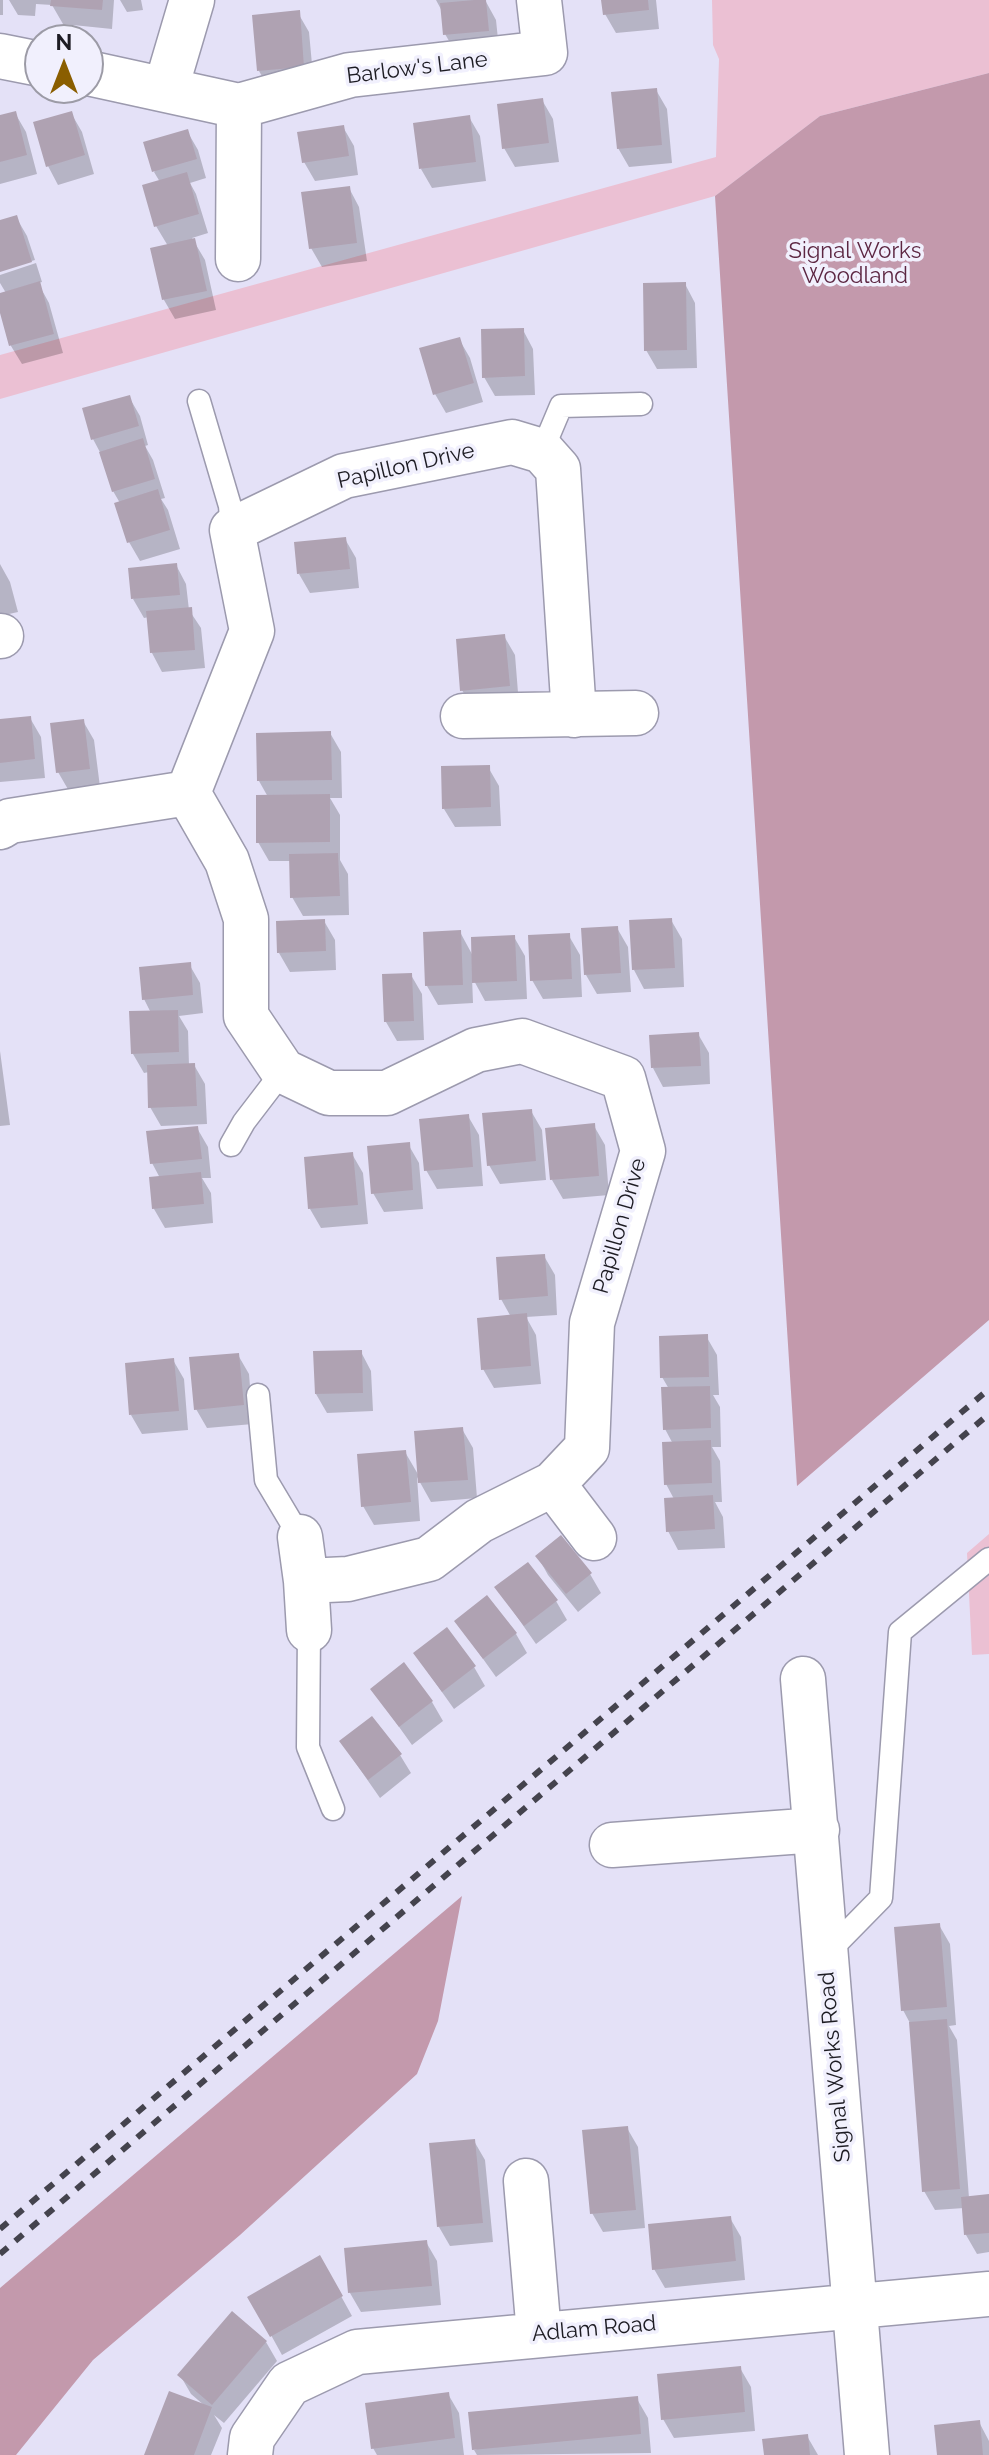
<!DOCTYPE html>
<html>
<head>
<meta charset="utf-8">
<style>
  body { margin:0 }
  #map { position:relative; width:989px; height:2455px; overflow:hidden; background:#e4e1f7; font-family:Raleway,sans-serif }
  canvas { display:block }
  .north { position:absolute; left:24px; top:24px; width:80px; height:80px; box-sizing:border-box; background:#f1f0fd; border:2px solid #9c9ba6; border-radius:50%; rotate:0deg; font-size:22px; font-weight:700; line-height:32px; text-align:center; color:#1d1c23 }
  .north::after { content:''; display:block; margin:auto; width:28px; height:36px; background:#8a5e00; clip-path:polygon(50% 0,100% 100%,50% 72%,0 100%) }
</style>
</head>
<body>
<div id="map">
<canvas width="989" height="2455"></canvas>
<div class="north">N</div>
</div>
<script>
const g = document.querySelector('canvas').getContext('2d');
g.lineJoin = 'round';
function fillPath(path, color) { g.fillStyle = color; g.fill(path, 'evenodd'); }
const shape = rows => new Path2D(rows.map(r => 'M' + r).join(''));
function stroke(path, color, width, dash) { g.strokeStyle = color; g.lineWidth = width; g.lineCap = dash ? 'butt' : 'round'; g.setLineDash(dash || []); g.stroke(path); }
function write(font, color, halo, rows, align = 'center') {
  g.font = font + ' Raleway,sans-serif'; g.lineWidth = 7; g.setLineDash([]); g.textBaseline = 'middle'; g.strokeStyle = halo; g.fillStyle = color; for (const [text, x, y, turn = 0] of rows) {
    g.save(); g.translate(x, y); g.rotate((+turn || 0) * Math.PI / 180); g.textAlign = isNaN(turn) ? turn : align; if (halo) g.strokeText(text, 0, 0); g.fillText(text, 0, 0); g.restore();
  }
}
const green = shape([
  [712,0,989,0,989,73,820,116,715,196,0,399,0,355,716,157,719,59,713,45],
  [989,1534,989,1654,972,1655,967,1553]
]);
const forest = shape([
  [989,73,989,1320,797,1486,715,196,820,116],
  [462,1896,438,2021,417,2074,240,2235,93,2360,16,2455,0,2455,0,2288]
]);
const shadow = shape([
  [0,0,3,0,3,15,0,15],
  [9,0,114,0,112,29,63,24,52,5,36,4,35,16,18,15],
  [120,0,141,0,143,10,127,12],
  [436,0,485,0,496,20,499,49,456,53,445,34,443,13],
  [603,0,656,0,659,29,616,33,605,14],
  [298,13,309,32,314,86,270,90,259,71],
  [656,90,667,109,672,163,629,167,618,148],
  [542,100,553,119,559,162,515,167,504,148],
  [15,113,26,132,37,174,0,184,0,117],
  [71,113,82,132,94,174,58,185,48,166],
  [469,117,480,136,486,181,432,188,421,169],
  [343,127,354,146,358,175,315,181,304,162],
  [187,131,198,150,206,178,190,183,196,194,208,233,192,238,205,260,216,310,175,319,164,300,153,250,168,246,156,226,160,182,154,172],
  [349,188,359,207,367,261,322,267,311,248],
  [16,217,27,236,35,260,0,270,0,222],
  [36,263,42,282,38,283,49,303,63,353,22,364,11,346,0,306,0,295,6,293,0,283,0,275],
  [685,284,695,303,697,368,657,369,646,350],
  [523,330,533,349,535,395,495,396,484,377],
  [459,339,470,358,483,402,446,413,435,394],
  [129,397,140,416,148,445,145,446,153,460,165,498,161,499,168,510,180,549,140,561,129,542,120,503,113,491,102,456,93,439],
  [345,539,356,558,359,588,310,593,299,574],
  [0,564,10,582,18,612,0,616],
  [176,565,186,584,189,610,201,628,205,668,162,672,152,653,149,617,144,618,133,599],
  [504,636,515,655,519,705,473,709,462,690],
  [30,718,41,737,45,778,0,782,0,721],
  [83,721,94,740,100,787,69,791,58,772],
  [330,733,341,752,342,798,330,798,340,815,340,860,348,874,349,915,303,916,292,897,291,861,269,861,258,842,268,797,259,781],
  [488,767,499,786,501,826,455,827,444,809],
  [671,920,682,939,684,987,644,989,634,970],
  [324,921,335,940,336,970,290,972,279,953],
  [617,928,628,947,631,992,597,994,586,975],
  [460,932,473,956,514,937,525,956,527,999,485,1001,472,977,473,1003,438,1005,427,986],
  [569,936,580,955,582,997,543,999,532,980],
  [189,964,200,983,203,1013,179,1016,188,1031,189,1066,194,1065,205,1084,207,1124,161,1126,150,1107,149,1072,144,1073,133,1054,151,1013,144,999],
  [411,975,422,994,424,1040,397,1041,386,1022],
  [698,1034,709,1053,710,1084,663,1087,653,1068],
  [0,1051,10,1125,0,1126],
  [531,1111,542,1130,546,1180,500,1184,489,1165],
  [468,1116,479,1135,483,1186,437,1189,426,1170],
  [594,1126,605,1145,609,1195,563,1199,552,1180],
  [197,1128,208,1147,211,1178,202,1178,211,1193,213,1223,165,1228,154,1209,160,1178,152,1163],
  [408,1144,419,1163,423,1209,384,1212,373,1193],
  [352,1154,363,1173,368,1224,321,1228,310,1209],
  [544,1256,555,1275,557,1315,526,1317,536,1335,541,1384,494,1388,483,1369,511,1317,501,1299],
  [706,1336,717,1355,719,1395,713,1395,720,1407,721,1447,712,1447,720,1461,722,1502,715,1502,723,1517,725,1548,678,1550,668,1531,674,1499,666,1484,673,1444,665,1429,669,1389,662,1377],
  [361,1352,371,1371,373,1411,327,1413,316,1394],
  [238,1355,249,1374,253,1424,207,1428,196,1409],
  [173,1360,184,1379,188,1430,142,1434,131,1415],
  [462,1429,473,1448,477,1498,431,1502,417,1477,420,1521,374,1525,363,1506,405,1452,419,1476],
  [538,1557,590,1574,601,1593,578,1612,548,1575],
  [497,1588,556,1601,567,1620,536,1644],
  [456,1621,516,1634,527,1653,496,1677],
  [415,1654,474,1667,485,1686,454,1709],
  [372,1689,432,1702,443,1721,412,1745],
  [341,1742,400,1755,411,1773,380,1798],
  [939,1925,950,1944,956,2025,949,2026,957,2040,969,2198,989,2197,989,2252,977,2254,966,2235,964,2208,935,2210,924,2191,911,2025,903,2010],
  [627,2128,638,2147,645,2228,603,2232,592,2213],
  [474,2141,485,2160,493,2242,450,2246,439,2227],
  [730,2218,741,2237,745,2280,665,2288,654,2269],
  [426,2242,437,2261,441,2305,361,2312,350,2293,346,2249],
  [320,2258,352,2316,282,2355,250,2297],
  [266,2342,277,2361,224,2423,214,2415,222,2428,211,2455,146,2455,205,2406,191,2394,180,2375],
  [740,2368,751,2387,755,2431,674,2438,663,2419],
  [448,2394,459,2413,464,2455,377,2455,373,2448],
  [637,2399,648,2418,651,2453,477,2455,474,2450],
  [979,2422,989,2441,989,2455,939,2455],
  [807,2436,818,2455,766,2455]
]);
const building = shape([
  [51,0,103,0,102,10,50,6],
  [474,0,486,0,489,31,443,35,440,3],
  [601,0,648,0,649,10,603,15],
  [300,10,304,67,257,71,252,15],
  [657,88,662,145,617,149,611,92],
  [543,98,549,143,502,149,497,104],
  [16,111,27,155,0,162,0,115],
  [72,111,85,155,46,167,33,122],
  [470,115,476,162,419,169,413,123],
  [344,125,349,156,302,163,297,132],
  [188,129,197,159,152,172,143,142],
  [187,172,199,214,154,227,142,185],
  [350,186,357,243,309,249,301,192],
  [17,215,32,262,0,272,0,220],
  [195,238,207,291,162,300,150,248],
  [40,281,54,334,9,346,0,313,0,293],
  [686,282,687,350,644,351,643,283],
  [524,328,525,376,482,378,481,329],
  [460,337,474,383,433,395,419,348],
  [130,395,139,426,91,440,82,408],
  [143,438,155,479,112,492,99,452],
  [158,489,170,530,127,543,114,503],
  [346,537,350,569,297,574,294,542],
  [177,563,180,595,131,599,128,568],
  [192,607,195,650,150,653,146,611],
  [505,634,510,686,460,691,456,639],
  [31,716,35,759,0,763,0,719],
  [84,719,90,769,56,773,50,723],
  [331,731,332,780,257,781,256,733],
  [490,765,491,807,442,809,441,766],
  [330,794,330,842,256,843,256,795],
  [338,853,340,896,290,898,289,854],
  [672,918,675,968,632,970,629,920],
  [325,919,326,951,277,953,276,921],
  [618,926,621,973,584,975,581,928],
  [461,930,463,985,425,986,423,932],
  [570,933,572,979,530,981,528,935],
  [515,935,517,981,472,983,471,937],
  [191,962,193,995,142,1000,139,967],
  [412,973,414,1021,384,1022,382,974],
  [178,1010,179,1052,131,1054,129,1011],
  [699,1032,701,1066,651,1068,649,1035],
  [195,1063,197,1106,148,1108,147,1065],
  [532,1109,536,1161,487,1166,482,1113],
  [469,1114,473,1167,424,1171,419,1119],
  [595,1123,599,1176,550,1180,545,1128],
  [198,1126,202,1159,150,1164,146,1131],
  [410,1142,413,1190,371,1194,367,1146],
  [353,1152,358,1205,308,1209,304,1157],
  [201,1172,204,1204,152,1209,149,1177],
  [545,1254,548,1296,499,1300,496,1257],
  [527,1313,531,1366,481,1370,477,1318],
  [708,1334,709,1377,660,1378,659,1336],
  [362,1350,363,1393,315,1394,313,1351],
  [239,1353,244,1405,194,1410,189,1357],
  [174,1358,179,1411,129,1415,125,1363],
  [710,1386,711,1428,663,1430,661,1387],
  [463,1427,468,1480,418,1483,414,1431],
  [711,1440,712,1483,664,1485,662,1442],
  [406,1450,411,1502,361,1507,357,1454],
  [713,1495,715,1529,666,1532,664,1498],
  [561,1535,592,1573,566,1594,535,1556],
  [528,1562,558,1600,524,1626,494,1587],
  [487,1595,517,1633,483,1659,454,1621],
  [447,1627,476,1666,442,1692,413,1653],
  [404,1662,433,1701,399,1727,370,1689],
  [372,1716,402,1754,368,1780,339,1741],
  [940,1923,947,2007,901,2011,894,1927],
  [947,2019,960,2189,922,2192,909,2022],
  [628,2126,636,2210,590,2214,582,2130],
  [475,2139,483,2223,437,2227,429,2143],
  [989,2194,989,2233,964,2235,961,2197],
  [731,2216,736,2261,652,2270,648,2224],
  [427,2240,432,2286,348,2293,344,2248],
  [320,2255,343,2296,270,2337,247,2297],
  [232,2311,267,2341,212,2405,177,2375],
  [741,2366,745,2412,661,2420,657,2374],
  [169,2391,212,2407,194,2455,144,2455],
  [449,2392,455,2438,371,2449,365,2403],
  [638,2396,641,2434,472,2450,468,2412],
  [980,2420,983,2455,937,2455,934,2425],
  [808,2434,810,2455,764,2455,762,2439]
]);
const service = shape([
  [199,401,230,506,232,530],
  [542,451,561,406,641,404],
  [231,1145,244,1122,283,1071],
  [258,1395,266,1480,300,1537],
  [309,1630,308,1747,333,1809],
  [826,1954,881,1898,900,1632,989,1559]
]);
const minor = shape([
  [0,56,40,64],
  [88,73,239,106,350,75,545,53,539,0],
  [166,88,192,0],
  [238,259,239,106],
  [0,636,1,636],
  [463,716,636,713],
  [188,793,227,861,246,919,246,1016,283,1071,329,1093,387,1093,476,1050,522,1041,623,1078,643,1151,592,1323,587,1448,553,1484,479,1521,429,1559,348,1579,306,1581],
  [0,827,10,821,188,793,252,631,232,530,344,476,512,442,542,451,558,469,574,715],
  [553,1484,594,1538],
  [300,1537,306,1581,309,1630],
  [803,1679,867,2455],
  [612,1845,817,1830],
  [526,2181,539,2334],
  [250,2455,252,2438,289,2384,357,2352,989,2294]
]);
const rail = shape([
  [0,2229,989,1389],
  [0,2254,989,1414]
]);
const streetNames = [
  ["Barlow's Lane",417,68,-7],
  ["Papillon Drive",406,466,-13],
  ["Papillon Drive",620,1226,-74],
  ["Signal Works Road",835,2067,-95],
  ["Adlam Road",594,2329,-5]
];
const parkNames = [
  ["Signal Works",855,251],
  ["Woodland",855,276]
];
fillPath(green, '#ebc0d3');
fillPath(forest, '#c399ac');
fillPath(shadow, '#0003');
fillPath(building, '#afa2b2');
stroke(service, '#9c9aae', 25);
stroke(minor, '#9c9aae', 47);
stroke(service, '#fff', 22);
stroke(minor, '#fff', 44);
stroke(rail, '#44434d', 6, [10, 10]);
write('22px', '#1d1c23', '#f1f0fd', streetNames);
write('22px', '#5c2642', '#f1f0fd', parkNames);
</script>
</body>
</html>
